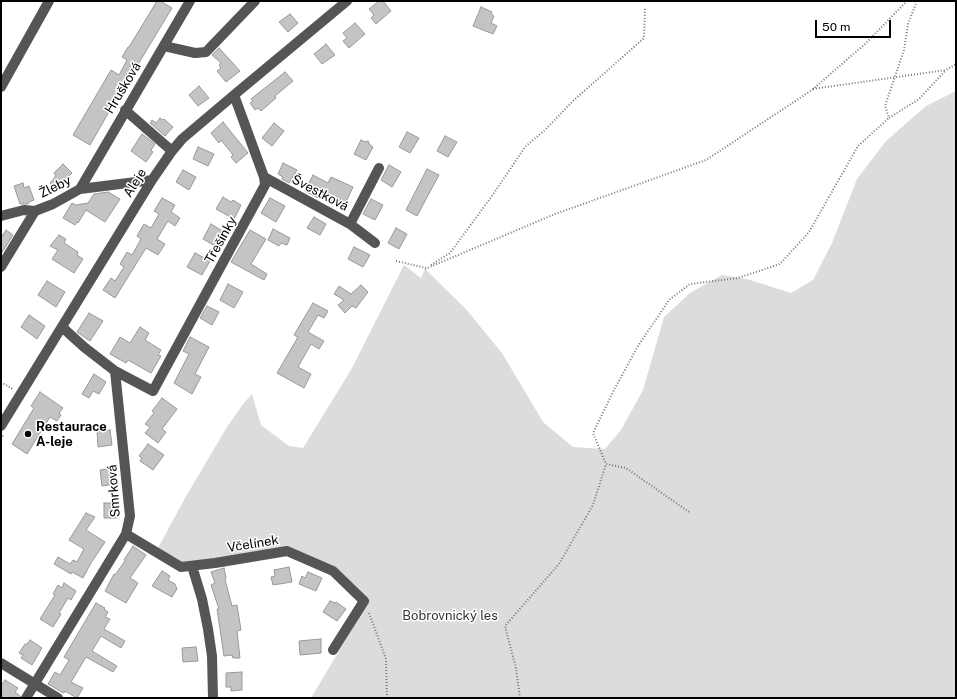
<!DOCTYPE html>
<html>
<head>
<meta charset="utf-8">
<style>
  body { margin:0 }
  #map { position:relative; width:957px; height:699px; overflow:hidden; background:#fff; font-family:"Public Sans",sans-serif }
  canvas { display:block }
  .frame { position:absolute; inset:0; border:2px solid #000; pointer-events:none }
  .scale { position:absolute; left:815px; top:20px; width:76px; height:18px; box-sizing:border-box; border:2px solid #000; border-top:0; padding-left:5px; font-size:12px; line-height:14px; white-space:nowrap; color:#000; -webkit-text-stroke:3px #fff; paint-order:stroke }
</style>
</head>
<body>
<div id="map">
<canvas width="957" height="699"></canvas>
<div class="frame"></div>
<div class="scale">50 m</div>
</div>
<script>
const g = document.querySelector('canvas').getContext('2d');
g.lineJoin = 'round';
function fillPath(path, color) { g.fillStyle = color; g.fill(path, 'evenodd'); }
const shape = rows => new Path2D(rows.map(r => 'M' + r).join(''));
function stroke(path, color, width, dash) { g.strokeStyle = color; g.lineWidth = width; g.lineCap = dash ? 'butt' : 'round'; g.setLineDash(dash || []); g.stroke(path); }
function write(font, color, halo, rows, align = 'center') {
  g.font = font + ' "Public Sans",sans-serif'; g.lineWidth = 3; g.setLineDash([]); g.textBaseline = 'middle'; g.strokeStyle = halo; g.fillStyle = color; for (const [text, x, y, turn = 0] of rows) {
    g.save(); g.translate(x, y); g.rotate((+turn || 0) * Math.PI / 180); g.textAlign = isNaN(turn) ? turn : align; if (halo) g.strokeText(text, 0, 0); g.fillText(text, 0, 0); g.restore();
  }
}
const green = shape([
  [956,91,956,698,311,698,366,606,352,583,289,548,184,563,173,558,158,548,185,498,227,427,243,404,252,394,261,425,289,446,303,448,351,370,404,265,421,278,425,269,465,308,502,353,543,422,573,447,605,449,621,430,643,390,664,317,690,293,722,275,747,279,791,293,813,280,832,243,857,179,886,141,926,106]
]);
const building = shape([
  [157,1,160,1,172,8,137,66,136,65,90,145,73,135,111,70,119,75,127,60,122,57,128,47,129,47,157,1],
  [379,1,383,1,391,11,376,24,371,18,374,15,369,9,379,1],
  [481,7,492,12,491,14,494,16,491,23,497,26,493,34,473,26,481,7],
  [290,14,298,23,288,32,279,22,290,14],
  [355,23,365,34,349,48,343,41,347,38,343,33,355,23],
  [326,44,335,55,322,64,314,54,326,44],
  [219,48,240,71,226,82,217,71,221,68,219,65,221,63,212,55,219,48],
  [285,72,293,81,275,96,276,98,261,111,258,108,255,110,250,103,253,101,251,99,285,72],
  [199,86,209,98,198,106,189,95,199,86],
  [160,118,162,120,164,119,173,127,165,136,150,123,152,120,156,123,160,118],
  [223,122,248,153,236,163,231,157,233,155,221,140,219,143,211,133,223,122],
  [274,123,284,131,272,146,262,138,274,123],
  [407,132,419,138,410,153,399,147,407,132],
  [142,134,155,144,151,150,153,152,146,162,131,151,142,134],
  [445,136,457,142,448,157,437,151,445,136],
  [361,140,365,142,368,141,370,145,373,147,366,160,354,154,361,140],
  [198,147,214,154,208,166,193,159,198,147],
  [283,163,297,170,289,183,282,179,283,177,278,174,283,163],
  [63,164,72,173,56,189,50,183,56,176,54,173,63,164],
  [389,165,401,172,392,187,381,180,389,165],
  [427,169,439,175,417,216,406,210,427,169],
  [183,170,196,177,189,190,176,182,183,170],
  [313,175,328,183,331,177,353,187,344,206,320,195,318,198,305,191,313,175],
  [23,183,24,188,29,186,34,200,29,202,28,204,20,204,14,186,23,183],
  [108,192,120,199,105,222,86,210,78,223,77,222,75,225,63,218,72,203,76,205,88,203,94,194,108,192],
  [223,197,231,202,233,200,241,205,234,219,216,209,223,197],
  [162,198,175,205,171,212,180,218,175,226,168,221,157,239,165,244,158,255,146,248,115,298,103,290,111,278,115,281,124,267,120,264,127,252,132,255,141,239,137,236,144,224,151,228,159,214,154,211,162,198],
  [270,198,285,206,276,222,261,213,270,198],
  [371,199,383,205,375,220,363,214,371,199],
  [314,217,326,224,320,235,307,228,314,217],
  [211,224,226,233,217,247,203,239,211,224],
  [396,228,407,234,399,249,388,243,396,228],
  [273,229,290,238,287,245,281,243,279,246,268,240,273,229],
  [6,230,13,235,1,254,1,238,6,230],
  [250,230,266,239,251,264,267,274,264,280,231,262,250,230],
  [59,235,66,239,64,243,78,252,77,255,83,259,74,273,52,259,58,250,50,246,59,235],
  [354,247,370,255,363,267,348,259,354,247],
  [195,253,210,261,202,275,187,267,195,253],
  [47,281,65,292,56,307,38,295,47,281],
  [228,284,243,292,234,308,220,300,228,284],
  [361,285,368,292,356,308,352,306,345,313,338,305,344,300,334,294,339,286,351,294,361,285],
  [313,303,328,311,324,318,318,315,308,332,324,341,319,349,311,344,298,367,311,374,304,388,277,373,298,337,294,335,313,303],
  [207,306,219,312,212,325,200,318,207,306],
  [89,313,103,321,90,341,77,332,89,313],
  [29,315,45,326,37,339,21,327,29,315],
  [140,327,149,333,145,340,161,350,158,355,161,356,151,373,128,360,126,363,110,354,120,337,130,343,140,327],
  [190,337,209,347,195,374,201,377,192,394,174,383,189,354,183,351,190,337],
  [94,374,106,382,99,394,93,391,89,398,82,394,94,374],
  [40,392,63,408,59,413,61,415,57,421,50,417,27,454,12,444,34,408,31,406,40,392],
  [162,398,177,409,162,429,166,432,158,443,145,433,150,427,145,424,154,413,152,411,162,398],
  [110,430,112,445,98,447,97,431,110,430],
  [148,444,164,455,153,470,140,461,142,458,139,456,148,444],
  [114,468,116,484,102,486,100,470,114,468],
  [104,503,117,503,117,518,104,518,104,503],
  [86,513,95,517,86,530,105,542,91,563,83,578,72,572,71,574,54,564,58,557,70,564,73,560,77,562,84,549,69,540,86,513],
  [133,546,146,555,130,578,138,583,126,603,105,591,114,574,115,575,125,561,124,560,133,546],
  [289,567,292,582,273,585,271,577,275,576,274,570,289,567],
  [224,568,226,578,225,580,232,606,237,605,241,630,237,631,240,658,233,658,232,655,224,656,217,609,219,609,211,585,215,583,211,572,224,568],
  [162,571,170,576,168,580,175,584,177,589,172,597,152,586,162,571],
  [308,572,322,578,316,591,299,584,302,576,305,578,308,572],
  [64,583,76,591,71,600,68,598,59,613,61,614,53,627,40,619,55,595,53,594,58,585,62,588,64,583],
  [330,601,335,603,336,602,346,609,337,621,323,612,330,601],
  [96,603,105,608,104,609,108,612,105,617,110,619,104,629,125,641,121,648,101,636,92,651,117,666,113,672,86,657,71,682,83,688,77,698,65,691,64,693,60,691,48,684,55,672,60,675,69,660,64,657,96,603],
  [321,639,321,653,300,655,299,641,321,639],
  [30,640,42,648,32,665,21,658,23,655,19,653,25,644,27,644,30,640],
  [196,647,198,661,183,662,182,648,196,647],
  [242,672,242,690,231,691,231,687,226,687,226,673,242,672],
  [5,680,18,688,15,692,20,696,20,698,1,698,1,686,5,680]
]);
const path = shape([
  [917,1,908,24,904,50,885,106,889,118,919,99,946,70],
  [813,89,946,70,956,64],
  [396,261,426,268],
  [431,265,450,253,492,196,525,147,545,130,573,101,644,38,645,8],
  [425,269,555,214,706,160,812,90,865,44,907,1],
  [1,382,13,389],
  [1,439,3,435],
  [689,512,626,468,606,464,593,433,614,390,638,346,669,300,690,284,738,278,780,264,809,232,858,146,889,118],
  [369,613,386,659,387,698],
  [520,698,516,668,505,626,559,564,593,505,606,464]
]);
const minor = shape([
  [164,46,195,53,206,52,255,1],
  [1,87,49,1],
  [125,110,172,151],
  [264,177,350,224,379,168],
  [80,189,190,1],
  [1,216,24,210,35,211],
  [350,224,375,243],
  [1,267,35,211,53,204,80,189,152,180],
  [115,371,153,391,265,185,264,177,234,95],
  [1,426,152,180,172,151,182,139,234,95,347,1],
  [126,534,181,567,215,563,287,551,333,571,364,601,333,650],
  [192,566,202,599,208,629,212,656,213,698],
  [1,663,58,698],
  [26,698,126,534,130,516,115,371,84,347,62,327]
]);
const markers = [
  [28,434,4,"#000"]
];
const streetNames = [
  ["Hrušková",123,88,-59],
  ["Aleje",135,183,-58],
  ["Žleby",55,187,-26],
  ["Švestková",320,193,28],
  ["Třešínky",221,240,-61],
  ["Smrková",114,491,-94],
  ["Včelínek",253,544,-9]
];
const poiNames = [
  ["Restaurace",36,427],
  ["A-leje",36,442]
];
const parkNames = [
  ["Bobrovnický les",450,616]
];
fillPath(green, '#dcdcdc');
fillPath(building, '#c4c4c4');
stroke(building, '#999', 1);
stroke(path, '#777', 2, [1, 2]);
stroke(minor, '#555', 10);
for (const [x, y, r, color] of markers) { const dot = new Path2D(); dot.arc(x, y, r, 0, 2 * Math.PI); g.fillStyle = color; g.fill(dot); stroke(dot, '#fff', 1.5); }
write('13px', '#000', '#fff', streetNames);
write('bold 13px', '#000', '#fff', poiNames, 'left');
write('13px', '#333', '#fff', parkNames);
</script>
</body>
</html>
